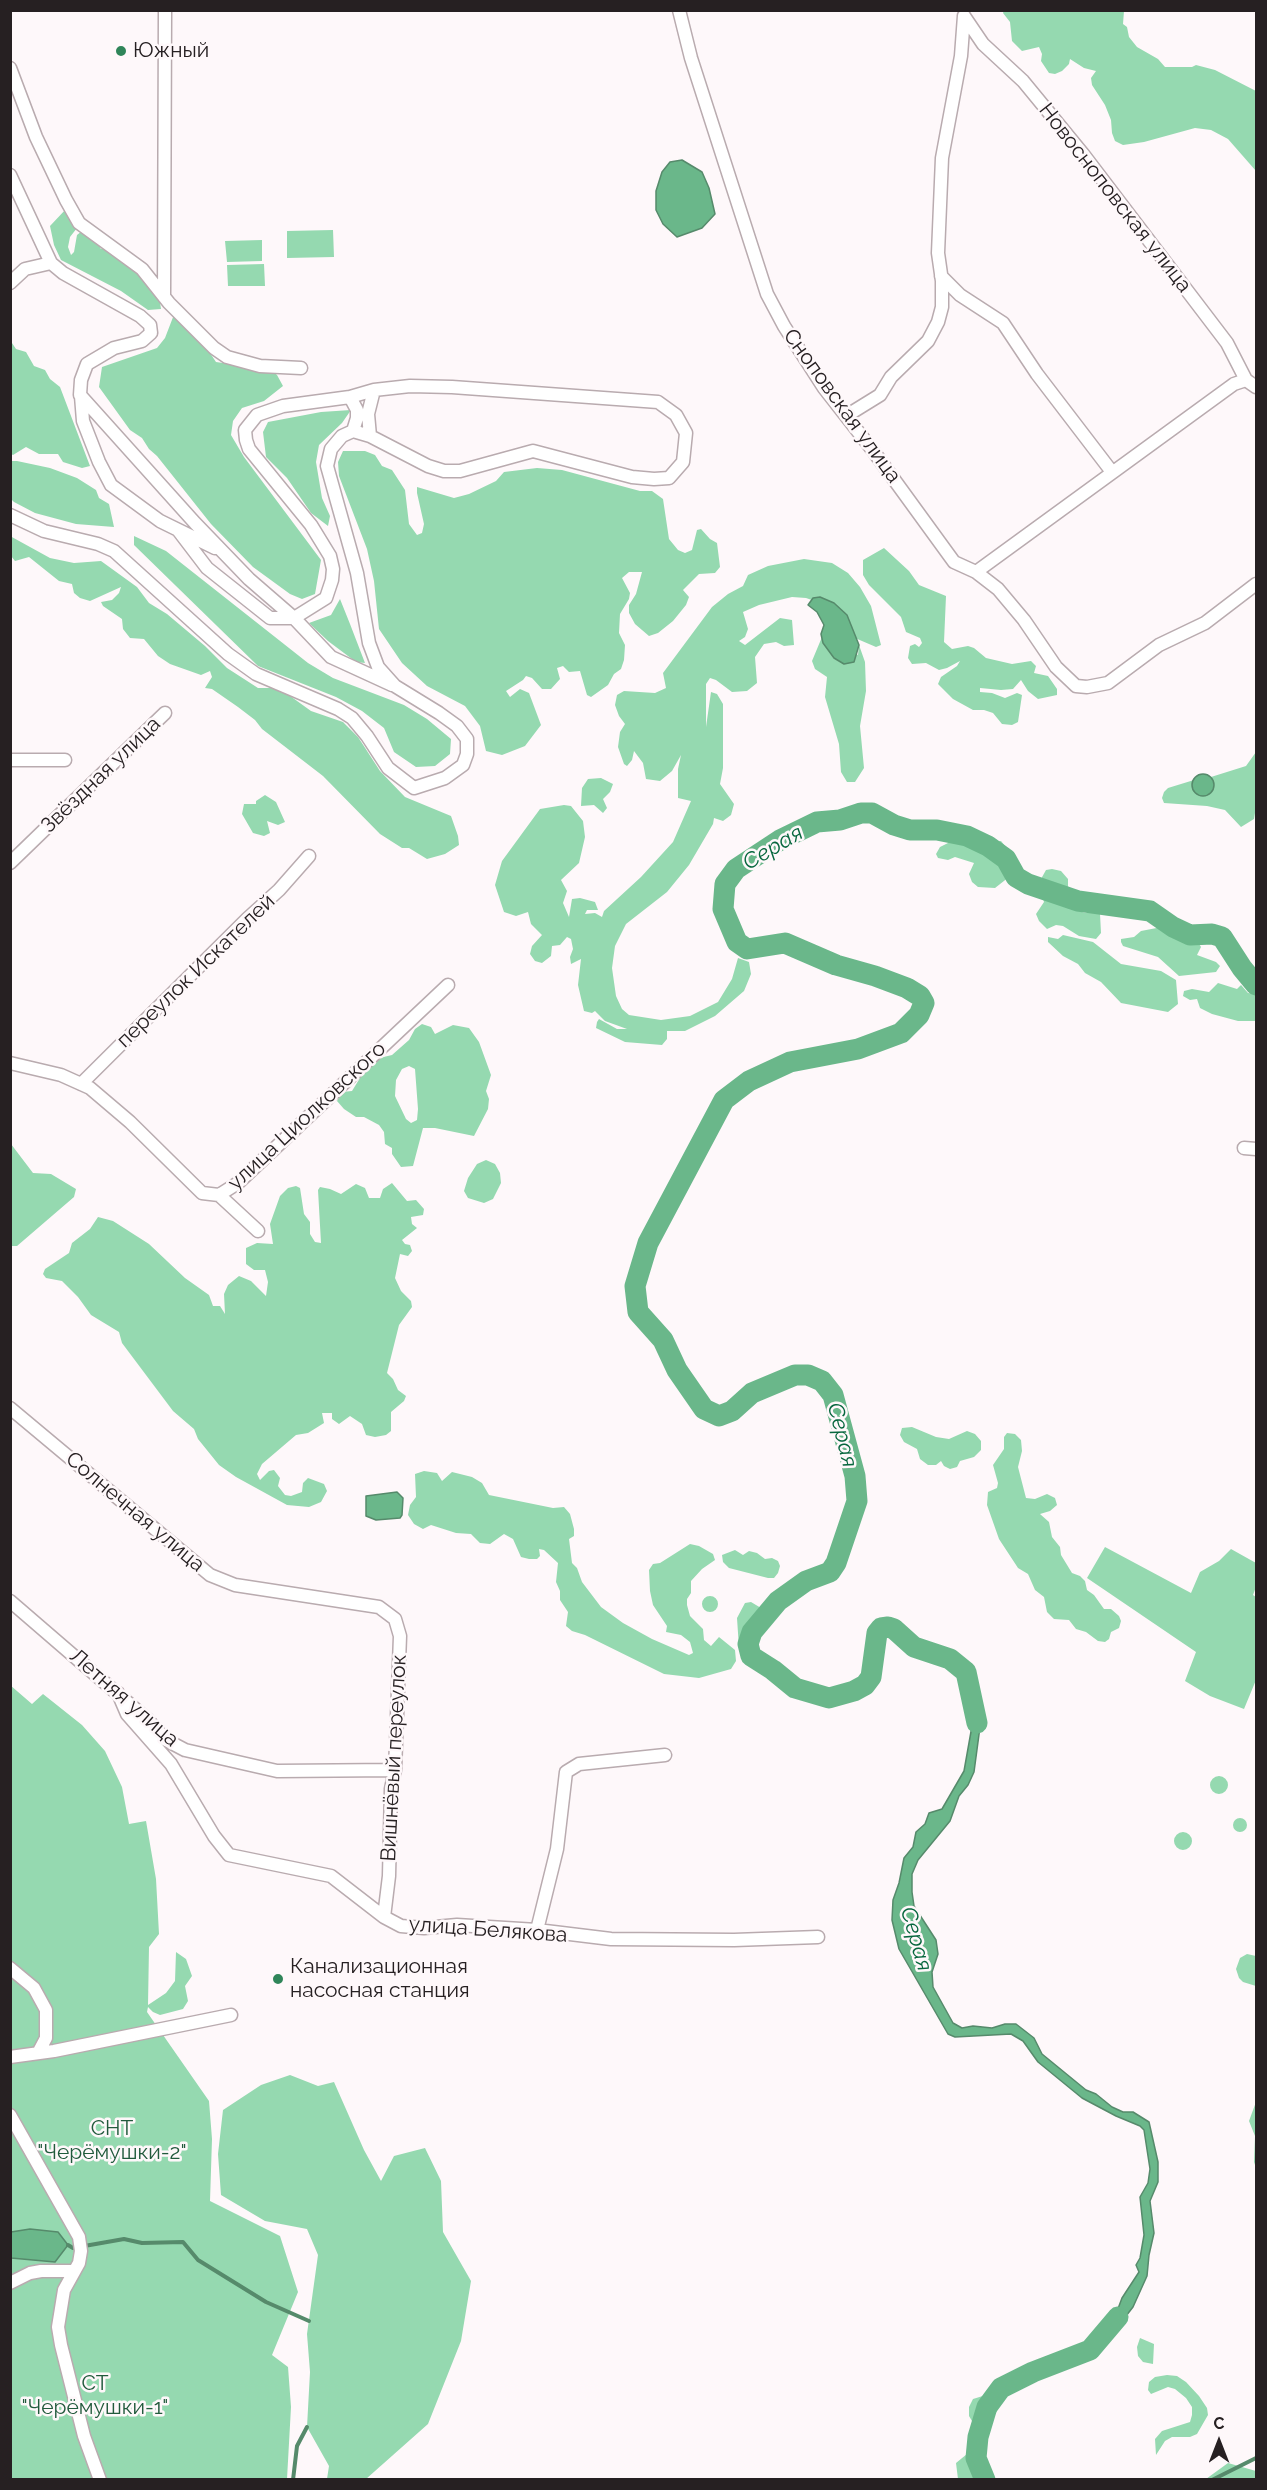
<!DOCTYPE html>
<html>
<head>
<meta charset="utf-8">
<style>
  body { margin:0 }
  #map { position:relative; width:1267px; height:2490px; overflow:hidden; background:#fef8fa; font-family:Raleway,sans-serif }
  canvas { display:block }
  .frame { position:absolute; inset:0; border:12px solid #262022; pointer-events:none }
  .north { position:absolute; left:1189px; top:2412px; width:60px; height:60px; -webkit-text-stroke:4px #fef8fa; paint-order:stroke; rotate:0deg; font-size:16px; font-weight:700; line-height:24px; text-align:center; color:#262022 }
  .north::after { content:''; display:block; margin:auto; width:21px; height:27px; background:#262022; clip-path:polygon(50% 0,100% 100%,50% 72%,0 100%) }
</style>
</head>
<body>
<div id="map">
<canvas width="1267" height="2490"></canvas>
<div class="frame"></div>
<div class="north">С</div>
</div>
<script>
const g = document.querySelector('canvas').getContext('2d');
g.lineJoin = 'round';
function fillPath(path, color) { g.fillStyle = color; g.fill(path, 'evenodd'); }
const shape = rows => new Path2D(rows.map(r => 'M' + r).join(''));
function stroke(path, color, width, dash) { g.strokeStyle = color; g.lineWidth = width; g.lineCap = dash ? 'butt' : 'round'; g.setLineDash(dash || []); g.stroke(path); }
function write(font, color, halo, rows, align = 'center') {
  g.font = font + ' Raleway,sans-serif'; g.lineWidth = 5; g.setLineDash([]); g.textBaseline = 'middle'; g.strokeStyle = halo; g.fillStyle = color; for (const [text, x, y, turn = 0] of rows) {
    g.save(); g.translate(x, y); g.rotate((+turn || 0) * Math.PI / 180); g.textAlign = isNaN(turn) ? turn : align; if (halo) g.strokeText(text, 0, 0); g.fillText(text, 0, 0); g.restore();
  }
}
const green = shape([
  [1004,10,1124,11,1123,24,1127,27,1129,37,1137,47,1158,59,1165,67,1192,67,1196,65,1215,70,1256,91,1256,171,1228,139,1211,130,1195,128,1144,142,1123,145,1115,141,1112,133,1111,120,1105,105,1092,85,1091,78,1096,71,1084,68,1070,59,1069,64,1062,71,1055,74,1049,73,1041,61,1042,54,1039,47,1022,51,1012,41,1010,22,1003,13],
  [66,209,77,228,70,237,68,247,71,255,74,252,77,235,82,231,97,242,101,249,107,245,120,251,120,261,131,264,158,288,161,309,148,310,121,291,61,260,54,245,50,226],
  [333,230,334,257,287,258,287,231],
  [262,240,262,261,227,262,225,241],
  [264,264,265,286,228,286,227,265],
  [175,312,200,338,216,362,272,370,277,375,283,386,264,401,242,408,233,421,231,435,244,457,321,560,315,594,302,599,290,594,253,567,211,524,157,456,149,449,142,438,130,430,99,387,102,367,157,348,165,338],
  [10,340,16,349,26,352,34,366,45,370,50,379,60,387,90,466,82,468,63,462,58,454,39,454,26,447,13,455,11,454],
  [351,410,342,423,319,445,316,462,322,498,330,516,328,526,311,513,287,478,266,457,263,432,268,422,321,412],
  [343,451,365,451,375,455,382,466,392,470,405,490,409,524,417,535,422,533,424,524,417,493,417,487,454,498,469,494,496,481,504,472,537,468,562,470,640,491,652,491,663,499,669,539,678,550,685,553,692,550,697,530,701,529,710,539,717,543,720,567,715,573,699,574,683,590,689,597,686,605,673,621,658,633,649,636,635,624,629,613,629,605,636,594,642,572,629,572,622,578,630,593,629,599,620,614,619,633,625,645,624,660,621,669,614,674,608,685,591,697,587,695,580,671,569,672,563,666,557,668,560,679,551,689,542,689,532,678,526,676,523,680,506,691,510,697,520,689,529,693,541,725,525,746,502,755,486,751,480,726,465,706,427,686,402,663,379,629,374,581,367,549,339,476,338,462],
  [11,461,17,461,50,468,77,478,96,490,99,498,109,504,114,527,76,524,35,513,14,502,11,499],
  [10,536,50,558,74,563,101,561,137,587,149,603,167,614,205,646,227,668,258,688,279,688,311,711,343,722,358,737,380,771,405,797,451,816,458,836,459,845,445,854,427,859,409,848,402,848,380,834,323,776,262,729,255,720,238,707,212,689,205,688,212,677,210,671,201,675,170,664,158,656,144,639,130,638,123,629,122,619,103,606,101,602,112,600,119,593,121,587,90,601,80,598,74,593,72,584,59,581,29,557,15,561,11,556],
  [134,536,166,551,308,663,333,678,404,705,427,719,451,739,450,754,435,766,416,767,394,752,384,728,362,711,336,697,258,666,134,545],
  [884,548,909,571,919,585,946,596,944,642,952,649,968,646,974,648,986,658,1012,664,1031,661,1036,666,1034,673,1048,676,1057,689,1057,695,1038,699,1028,691,1021,680,1013,689,1001,690,980,688,980,692,992,693,1005,698,1017,693,1022,695,1018,722,1012,725,1002,724,993,713,984,710,973,710,953,699,938,684,941,677,957,666,960,661,947,668,939,670,926,663,912,664,908,658,910,646,915,644,919,647,922,643,920,638,906,632,901,617,869,585,863,575,863,560],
  [804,559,832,563,848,573,860,587,871,606,881,645,876,647,855,638,832,607,806,598,792,597,759,605,743,612,748,629,745,637,739,641,745,645,780,618,792,620,794,645,784,646,776,642,764,644,755,657,757,683,747,691,732,692,716,680,710,678,706,684,706,727,711,692,717,694,723,704,723,768,720,784,734,804,731,815,723,821,714,818,713,824,689,865,667,892,626,924,615,946,612,968,616,996,622,1009,629,1015,661,1020,690,1016,718,1002,732,979,738,958,749,962,751,974,744,991,715,1016,685,1031,667,1031,667,1039,662,1045,625,1042,596,1028,597,1022,599,1019,617,1029,627,1029,605,1021,595,1011,592,1013,584,1011,578,985,581,959,571,964,570,957,573,949,571,939,567,937,560,945,552,946,551,956,542,963,535,961,530,954,532,946,542,935,531,924,528,912,516,916,504,912,495,885,502,861,540,809,564,805,571,806,583,821,585,837,579,863,561,880,567,891,563,903,569,917,572,899,580,898,595,902,598,910,587,910,585,914,595,913,602,917,604,911,641,877,673,842,691,801,678,798,678,769,681,755,672,771,660,781,646,779,643,763,634,751,632,760,627,766,624,764,618,747,620,732,625,724,619,716,615,705,617,695,624,691,655,693,666,688,663,673,712,607,728,594,743,586,748,575,768,566],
  [340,599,350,624,365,663,356,662,328,641,309,623,331,615],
  [822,637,826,637,858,655,859,645,865,662,866,691,860,726,864,768,855,782,847,782,841,772,839,744,825,697,827,677,815,669,812,661],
  [1256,752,1255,813,1254,819,1241,827,1225,810,1207,806,1164,803,1162,798,1164,792,1168,788,1194,780,1193,782,1214,784,1211,777,1246,766],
  [601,778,613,784,610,792,603,799,607,808,603,813,594,805,581,806,582,788,588,779],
  [265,795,276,802,285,822,278,825,267,821,270,833,264,836,253,833,242,814,244,804,256,804,256,801],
  [976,837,988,842,1001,841,1010,852,1008,858,1012,865,1009,871,1009,877,995,888,978,887,972,882,969,874,974,863,955,857,948,860,938,858,936,854,940,847,952,841,963,843],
  [1052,869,1061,871,1068,879,1068,886,1074,901,1083,906,1082,912,1086,913,1098,911,1100,914,1101,933,1096,939,1079,936,1063,926,1056,925,1047,929,1039,921,1036,914,1044,902,1041,892,1048,888,1042,883,1041,879,1046,870],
  [1167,926,1177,931,1181,939,1196,939,1201,947,1197,955,1216,962,1220,966,1216,972,1179,976,1158,957,1123,946,1121,942,1121,939,1134,937,1141,931],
  [1063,935,1093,942,1121,964,1161,971,1176,980,1178,1004,1168,1012,1121,1003,1101,982,1085,973,1078,964,1063,956,1048,942,1048,937,1058,939],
  [1218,983,1237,989,1241,985,1248,993,1256,994,1256,1021,1238,1021,1212,1014,1200,1008,1197,999,1190,1000,1183,996,1184,991,1192,989,1209,992],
  [422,1024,431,1027,435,1034,453,1025,469,1028,479,1042,491,1075,486,1091,489,1099,488,1109,474,1136,435,1128,423,1128,413,1166,401,1167,392,1154,392,1148,385,1144,384,1132,379,1125,364,1117,356,1117,344,1109,337,1101,342,1092,352,1091,371,1060,392,1055,409,1040,415,1029],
  [409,1066,415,1069,418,1109,417,1120,411,1123,406,1119,395,1096,396,1080,402,1069],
  [11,1144,33,1173,51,1174,76,1189,74,1197,17,1246,11,1246],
  [486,1160,495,1164,500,1173,501,1183,493,1199,484,1203,468,1198,464,1191,468,1178,477,1164],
  [392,1183,407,1201,416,1200,424,1209,423,1215,411,1217,412,1224,417,1228,402,1240,405,1244,410,1245,412,1251,408,1256,400,1254,395,1278,401,1291,411,1301,412,1307,399,1325,387,1373,393,1379,398,1390,406,1396,404,1401,391,1412,391,1431,386,1435,375,1437,366,1435,362,1424,350,1416,339,1424,332,1419,332,1413,322,1413,324,1423,308,1433,296,1435,262,1464,257,1474,260,1480,269,1471,274,1470,280,1478,278,1486,285,1495,291,1496,302,1492,303,1483,308,1478,324,1484,327,1491,321,1502,309,1507,287,1505,236,1477,219,1465,198,1439,194,1429,173,1411,122,1343,119,1332,91,1315,78,1297,62,1281,46,1278,43,1274,45,1269,69,1253,72,1243,90,1229,98,1217,113,1221,149,1244,185,1278,209,1295,213,1306,220,1306,225,1314,224,1294,228,1285,239,1276,251,1281,266,1296,268,1282,265,1270,254,1270,246,1264,246,1248,257,1243,273,1244,270,1224,280,1196,288,1188,296,1186,300,1188,304,1214,310,1222,310,1234,315,1242,321,1243,318,1190,320,1187,330,1189,341,1194,356,1184,365,1188,369,1198,380,1198,383,1189],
  [912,1427,936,1437,949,1439,967,1431,975,1434,981,1441,981,1450,974,1457,960,1461,957,1467,950,1469,944,1466,941,1461,936,1465,928,1465,920,1459,917,1449,904,1442,900,1435,902,1428],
  [1007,1433,1015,1434,1021,1440,1022,1451,1018,1467,1026,1498,1035,1499,1047,1494,1055,1498,1057,1505,1050,1511,1040,1514,1049,1522,1052,1537,1060,1547,1061,1555,1072,1573,1080,1576,1085,1581,1087,1590,1094,1595,1104,1609,1111,1609,1119,1616,1121,1621,1119,1628,1111,1632,1109,1639,1105,1642,1098,1641,1086,1632,1076,1629,1069,1620,1054,1619,1047,1612,1044,1597,1035,1590,1028,1574,1018,1568,999,1539,987,1505,988,1492,997,1488,998,1483,993,1465,1004,1449,1004,1437],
  [424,1471,437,1473,442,1481,452,1472,472,1477,482,1483,489,1495,553,1508,564,1507,570,1514,574,1529,574,1536,569,1539,572,1563,577,1568,582,1582,601,1607,623,1623,652,1639,689,1655,693,1653,690,1642,681,1635,666,1632,667,1626,653,1605,650,1591,649,1570,653,1564,660,1563,690,1544,699,1546,713,1554,715,1560,702,1569,691,1581,691,1593,687,1599,687,1605,690,1616,703,1629,704,1640,711,1646,719,1637,735,1650,736,1661,731,1669,699,1678,664,1674,585,1635,572,1631,566,1626,568,1612,560,1600,560,1591,556,1582,558,1563,544,1550,539,1549,540,1556,537,1559,529,1559,521,1557,513,1539,504,1534,490,1544,480,1543,471,1534,456,1533,431,1525,423,1529,414,1524,408,1515,410,1505,416,1497,415,1474],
  [1105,1547,1191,1593,1200,1572,1219,1561,1231,1549,1256,1563,1256,1587,1253,1595,1256,1597,1256,1680,1244,1709,1210,1696,1185,1681,1196,1652,1087,1578],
  [735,1550,743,1555,749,1551,757,1553,765,1559,772,1558,778,1561,780,1566,778,1573,774,1578,768,1578,729,1568,723,1562,722,1555],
  '702 1604a8 8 0 1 1 16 0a8 8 0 1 1-16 0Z',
  [751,1602,761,1608,758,1616,762,1628,761,1636,751,1649,746,1651,739,1648,737,1618,745,1603],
  [10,1685,32,1704,43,1694,82,1725,105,1751,122,1787,129,1824,146,1821,156,1879,159,1934,149,1947,148,2005,166,1993,175,1981,176,1952,186,1959,192,1976,185,1986,188,2001,183,2009,160,2015,153,2012,148,2007,147,2012,209,2101,212,2139,210,2201,280,2236,298,2292,272,2355,288,2367,291,2407,287,2479,11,2479],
  '1210 1785a9 9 0 1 1 18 0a9 9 0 1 1-18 0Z',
  '1233 1825a7 7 0 1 1 14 0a7 7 0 1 1-14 0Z',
  '1174 1841a9 9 0 1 1 18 0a9 9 0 1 1-18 0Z',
  [1247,1954,1256,1956,1256,1986,1243,1982,1239,1978,1236,1969,1240,1958],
  [290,2075,318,2086,334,2082,364,2150,381,2181,394,2156,425,2148,441,2181,443,2232,471,2281,461,2341,428,2424,366,2479,327,2479,329,2466,307,2427,310,2372,307,2334,318,2255,307,2229,265,2221,221,2195,218,2154,223,2110,261,2085],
  [1256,2102,1256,2168,1254,2162,1255,2136,1249,2121],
  [1140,2338,1154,2344,1153,2364,1143,2362,1138,2356,1137,2347],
  [1167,2375,1177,2376,1186,2382,1199,2396,1207,2408,1208,2415,1197,2434,1190,2437,1172,2437,1165,2441,1156,2455,1155,2439,1162,2431,1190,2422,1192,2415,1192,2407,1186,2398,1175,2389,1168,2387,1151,2394,1148,2390,1149,2382,1155,2377],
  [986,2395,997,2402,997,2411,989,2424,975,2426,969,2416,969,2407,973,2399],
  [967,2454,970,2454,986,2467,987,2472,983,2479,958,2479,956,2463],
  [1228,2463,1256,2471,1256,2479,1206,2479]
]);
const water = shape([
  [682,160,702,172,709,188,715,214,702,228,677,237,663,224,656,210,656,191,662,172,670,162,682,160],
  [820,597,834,603,847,615,859,645,854,662,844,664,834,658,823,643,821,634,824,625,817,612,808,605,813,598,820,597],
  '1192 785a11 11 0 1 1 22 0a11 11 0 1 1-22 0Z',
  [397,1492,403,1498,402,1515,400,1518,376,1520,366,1516,366,1496,397,1492],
  [975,1694,978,1699,980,1727,974,1772,968,1785,959,1796,950,1821,918,1860,912,1874,912,1892,914,1906,936,1940,938,1954,932,1972,933,1987,953,2023,962,2028,973,2026,992,2028,1005,2024,1016,2024,1034,2038,1042,2054,1086,2090,1096,2094,1112,2107,1123,2112,1133,2112,1149,2122,1158,2162,1158,2182,1150,2201,1154,2233,1149,2255,1147,2276,1133,2307,1105,2343,1096,2336,1116,2314,1122,2298,1139,2272,1136,2265,1140,2258,1144,2235,1140,2197,1148,2183,1150,2169,1144,2130,1140,2126,1116,2116,1082,2098,1038,2062,1023,2041,1011,2034,955,2037,948,2034,899,1949,892,1920,893,1900,899,1883,904,1858,913,1847,916,1832,925,1824,929,1813,942,1809,964,1771,972,1726,964,1695,975,1694],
  [30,2229,58,2232,68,2245,55,2262,11,2258,11,2232,30,2229]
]);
const stream = shape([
  [68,2245,73,2248,124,2239,142,2243,183,2242,198,2260,266,2302,309,2321],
  [293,2480,297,2446,307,2427],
  [1212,2480,1256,2458]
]);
const river = shape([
  [977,1723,966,1672,950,1659,914,1647,894,1629,888,1627,881,1628,877,1633,871,1677,865,1685,854,1691,829,1698,795,1688,773,1670,751,1656,748,1644,752,1632,778,1601,806,1581,830,1572,836,1563,857,1501,855,1476,833,1395,822,1381,808,1375,795,1375,752,1393,732,1411,719,1416,704,1409,677,1370,663,1340,638,1312,635,1286,648,1243,724,1100,749,1081,790,1062,858,1049,901,1033,919,1015,924,1003,920,996,907,988,875,976,836,965,785,943,747,949,737,942,723,909,725,884,736,869,780,840,817,822,840,820,861,813,872,813,894,825,910,830,937,830,967,836,988,846,1006,859,1016,877,1028,884,1078,901,1150,911,1173,927,1190,935,1212,934,1222,937,1242,968,1256,985],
  [985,2480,976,2458,978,2437,987,2407,1001,2388,1033,2372,1090,2350,1118,2317]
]);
const street = shape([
  [679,10,691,58,767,294,784,326,824,388,874,452,954,562,976,572],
  [964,16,983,44,1023,81,1083,154,1227,343,1246,380,1256,387],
  [10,68,36,137,66,200,79,223,142,269,169,303,214,348,227,357,260,366,301,368],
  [10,175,51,263,63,273,140,316,150,325,151,333,142,341,114,348,87,364,81,380,80,395,195,523,249,579,294,618,326,598,332,580,333,569,330,556,311,525,249,449,246,440,245,430,257,415,283,406,350,397,374,390,410,386,452,387,658,402,676,415,686,433,683,462,669,478,654,479,632,477,533,451,460,471,444,471,428,466,370,436,353,431,342,436,331,449,327,466,357,573,369,643,378,667,395,686,439,713,457,726,467,739,467,754,463,765,445,778,414,788,388,768,367,736,352,718,338,709,256,674,228,654,114,551,98,544,44,531,10,515],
  [941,276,960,295,1003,323,1037,374,1112,472],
  [10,283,25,269,51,263],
  [164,297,165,10],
  [1246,380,1234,384,976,572,998,589,1024,620,1056,667,1076,686,1087,687,1108,683,1159,645,1205,623,1256,584],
  [81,396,83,421,99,462,111,485,160,521,215,548],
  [350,397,357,410,357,418,353,431],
  [846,416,880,395,891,377,928,341,938,322,942,307,942,281,938,253,942,158,961,56,964,16],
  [370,436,368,414,374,390],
  [178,530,207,568,270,618,294,618,331,657,392,685],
  [10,760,65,760],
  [10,863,165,713],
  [10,1063,61,1075,90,1088,130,1122,202,1193,219,1195,238,1183,448,985],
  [81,1084,247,919,279,890,309,856],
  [1244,1148,1256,1149],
  [219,1195,258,1231],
  [10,1408,210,1575,235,1585,379,1607,395,1619,400,1636,395,1770,391,1789,389,1876,384,1917],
  [10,1601,148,1720,166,1740,185,1750,277,1771,395,1770],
  [118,1693,127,1714,171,1764,214,1836,229,1855,331,1876,384,1917,401,1926,424,1928,457,1925,537,1930,611,1939,734,1940,818,1937],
  [537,1930,557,1849,566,1772,579,1764,665,1755],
  [10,1968,34,1988,46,2010,46,2038,38,2053],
  [10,2057,54,2051,231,2015],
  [10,2115,79,2237,81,2251,79,2263,64,2290,58,2327,61,2345,84,2436,100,2480],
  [10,2283,30,2273,41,2271,73,2271]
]);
const markers = [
  [121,51,6,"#2f8559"],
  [278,1979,6,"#2f8559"]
];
const poiNames = [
  ["Южный",133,51],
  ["Канализационная",290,1967],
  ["насосная станция",290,1991]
];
const streetNames = [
  ["Новосноповская улица",1115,198,52],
  ["Сноповская улица",842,406,54],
  ["Звёздная улица",101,775,-44],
  ["переулок Искателей",196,971,-44],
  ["улица Циолковского",307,1116,-43],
  ["Солнечная улица",135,1512,40],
  ["Летняя улица",124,1698,41],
  ["Вишнёвый переулок",394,1758,-87],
  ["улица Белякова",488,1930,4]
];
const parkNames = [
  ["СНТ",112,2129],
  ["\"Черёмушки-2\"",112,2153],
  ["СТ",95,2384],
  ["\"Черёмушки-1\"",95,2408]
];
const waterNames = [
  ["Серая",773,848,-31],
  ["Серая",842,1435,76],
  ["Серая",916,1939,74]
];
fillPath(green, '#95d9b0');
fillPath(water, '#6ab78a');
stroke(water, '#568a6b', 1.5);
stroke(stream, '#568a6b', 4);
stroke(river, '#6ab78a', 21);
stroke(street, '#b9abaf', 15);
stroke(street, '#fff', 12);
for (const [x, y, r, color] of markers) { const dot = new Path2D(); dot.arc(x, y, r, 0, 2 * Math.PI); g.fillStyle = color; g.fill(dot); stroke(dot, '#fef8fa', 2); }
write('21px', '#262022', '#fef8fa', poiNames, 'left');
write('21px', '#262022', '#fef8fa', streetNames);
write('21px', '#215a3c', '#fef8fa', parkNames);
write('italic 22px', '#07673e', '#fef8fa', waterNames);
</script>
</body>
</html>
